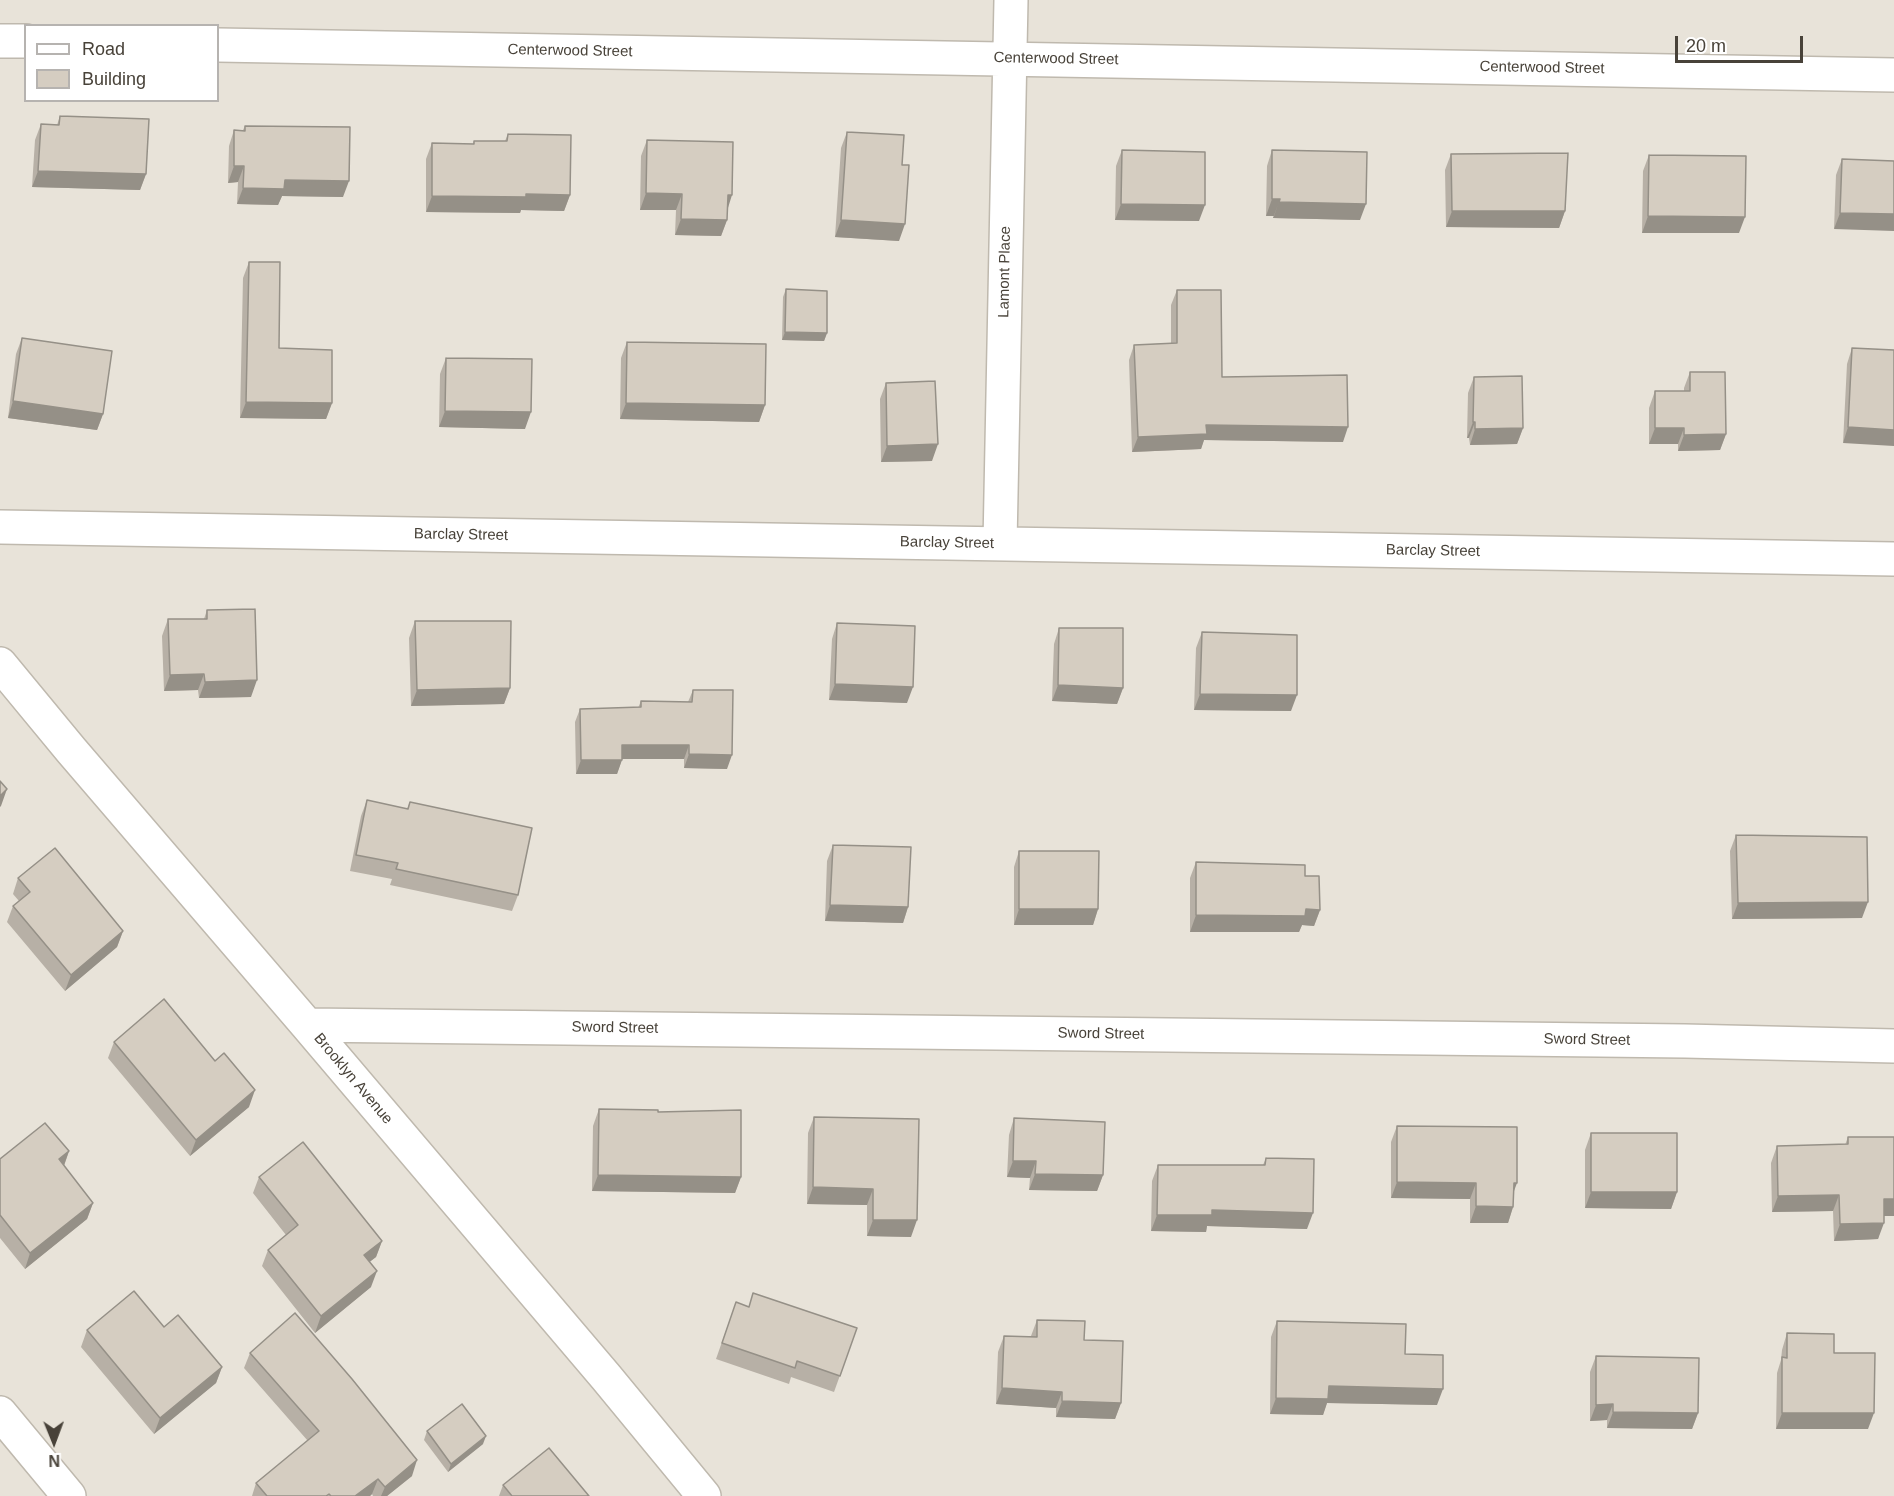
<!DOCTYPE html>
<html>
<head>
<meta charset="utf-8">
<style>
  body { margin:0 }
  #map { position:relative; width:1894px; height:1496px; overflow:hidden; background:#f4f1eb; font-family:Arial,sans-serif }
  canvas { display:block }
  .legend { position:absolute; left:24px; top:24px; width:195px; height:78px; box-sizing:border-box; background:#fff; border:2px solid #b6b3b0; margin:0; padding:8px 10px; list-style:none; font-size:18px; color:#484239 }
  .legend li { display:flex; align-items:center; gap:12px; height:30px }
  .legend b { width:30px; border:2px solid #b6b3b0 }
  .north { position:absolute; left:24px; top:1412px; width:60px; height:60px; -webkit-text-stroke:4px #fff; paint-order:stroke; rotate:179deg; font-size:16px; font-weight:700; line-height:24px; text-align:center; color:#484239 }
  .north::after { content:''; display:block; margin:auto; width:21px; height:27px; background:#484239; clip-path:polygon(50% 0,100% 100%,50% 72%,0 100%) }
  .scale { position:absolute; left:1675px; top:36px; width:128px; height:27px; box-sizing:border-box; border:3px solid #484239; border-top:0; padding-left:8px; font-size:18px; line-height:21px; white-space:nowrap; color:#484239; -webkit-text-stroke:4px #fff; paint-order:stroke }
</style>
</head>
<body>
<div id="map">
<canvas width="1894" height="1496"></canvas>
<ul class="legend">
<li><b style="height:8px;background:#fff"></b>Road</li>
<li><b style="height:16px;background:#d5cdc1"></b>Building</li>
</ul>
<div class="north">N</div>
<div class="scale">20 m</div>
</div>
<script>
const g = document.querySelector('canvas').getContext('2d');
g.lineJoin = 'round';
function fillPath(path, color) { g.fillStyle = color; g.fill(path, 'evenodd'); }
const shape = rows => new Path2D(rows.map(r => 'M' + r).join(''));
function stroke(path, color, width, dash) { g.strokeStyle = color; g.lineWidth = width; g.lineCap = dash ? 'butt' : 'round'; g.setLineDash(dash || []); g.stroke(path); }
function write(font, color, halo, rows, align = 'center') {
  g.font = font + ' Arial,sans-serif'; g.lineWidth = 4.5; g.setLineDash([]); g.textBaseline = 'middle'; g.strokeStyle = halo; g.fillStyle = color; for (const [text, x, y, turn = 0] of rows) {
    g.save(); g.translate(x, y); g.rotate((+turn || 0) * Math.PI / 180); g.textAlign = isNaN(turn) ? turn : align; if (halo) g.strokeText(text, 0, 0); g.fillText(text, 0, 0); g.restore();
  }
}
const residential = shape([
  [0,0,1894,0,1894,1496,0,1496],
  [26,26,218,26,218,100,26,100]
]);
const minor = shape([
  [0,41,26,41],
  [218,45,1894,75],
  [0,527,1894,559],
  [1000,543,1011,0],
  [0,664,71,750,307,1025,606,1377,704,1496],
  [307,1025,1685,1041,1894,1046]
]);
const tertiary = shape([
  [0,1413,69,1496]
]);
const wall = shape([
  [60,116,146,174,140,190,32,187,35,140,41,124,57,125],
  [245,126,343,197,282,196,278,205,237,204,238,182,228,183,229,146,234,130,243,130],
  [847,132,902,165,899,241,835,237,841,148],
  [508,134,570,195,564,211,521,210,520,213,426,212,426,159,432,143,473,144,474,141,505,141],
  [647,140,727,209,727,220,721,236,675,235,676,210,640,210,641,156],
  [1122,150,1199,221,1115,220,1116,166],
  [1272,150,1360,220,1273,218,1274,216,1266,216,1267,166],
  [1451,154,1565,211,1559,228,1446,227,1445,170],
  [1649,155,1739,233,1642,233,1643,171],
  [1842,159,1894,161,1834,229,1836,175],
  [249,262,279,348,332,403,326,419,240,418,243,278],
  [786,289,827,333,824,341,782,340,783,297],
  [1177,290,1222,377,1343,442,1204,440,1201,449,1132,452,1129,360,1134,345,1171,343,1171,305],
  [22,338,103,414,97,430,8,418,16,354],
  [627,342,765,405,759,422,620,419,621,358],
  [1852,348,1894,350,1843,443,1847,364],
  [446,358,525,429,439,427,440,374],
  [1690,372,1726,434,1720,450,1678,451,1678,444,1649,444,1649,408,1655,391,1684,391,1684,388],
  [1474,377,1523,428,1517,444,1470,445,1469,438,1467,438,1468,393],
  [886,383,932,461,881,462,880,399],
  [207,610,251,697,199,698,198,690,164,691,162,636,168,619,204,619],
  [415,621,510,688,504,704,411,706,409,638],
  [837,623,907,703,829,700,832,639],
  [1059,628,1123,688,1117,704,1052,701,1054,644],
  [1202,632,1291,711,1194,710,1196,648],
  [693,690,727,769,684,768,684,759,622,759,617,774,576,774,575,722,580,709,638,708,641,701,688,702],
  [367,800,407,809,410,802,518,895,512,911,390,885,392,879,350,871,361,816],
  [1736,835,1862,918,1732,919,1730,851],
  [833,845,908,907,903,923,825,921,827,861],
  [1019,851,1098,909,1093,925,1014,925,1014,867],
  [1196,862,1305,876,1320,910,1314,926,1302,925,1299,932,1190,932,1190,878],
  [18,878,123,931,117,947,65,991,7,922,13,906,19,901,13,894],
  [114,1042,249,1107,190,1156,108,1058],
  [599,1109,658,1112,741,1177,735,1193,592,1191,593,1126],
  [814,1117,911,1237,867,1236,867,1205,807,1204,808,1133],
  [1014,1118,1103,1175,1097,1191,1029,1190,1030,1178,1007,1177,1009,1135],
  [1397,1126,1514,1194,1513,1207,1508,1223,1470,1223,1470,1199,1391,1198,1391,1142],
  [1591,1133,1677,1192,1671,1209,1585,1208,1585,1150],
  [1848,1137,1894,1137,1894,1216,1884,1216,1878,1239,1834,1241,1833,1211,1772,1212,1771,1163,1777,1146,1845,1145],
  [69,1151,64,1166,93,1203,87,1219,25,1269,0,1238,0,1159],
  [1266,1158,1307,1229,1207,1226,1206,1232,1151,1231,1152,1181,1158,1165,1263,1165],
  [259,1177,382,1241,376,1257,369,1262,371,1287,315,1333,262,1266,268,1250,286,1235,253,1193],
  [736,1302,748,1307,857,1328,834,1392,791,1377,789,1384,716,1359],
  [1037,1320,1084,1340,1121,1403,1115,1419,1056,1417,1056,1408,996,1404,998,1352,1004,1336,1031,1336],
  [1277,1321,1405,1354,1437,1405,1327,1403,1323,1415,1270,1414,1271,1337],
  [164,1327,222,1367,216,1383,154,1434,81,1347,87,1330],
  [1787,1333,1834,1353,1868,1429,1776,1429,1777,1373,1781,1360,1782,1350],
  [250,1353,412,1476,387,1496,373,1496,372,1494,370,1496,252,1496,256,1483,308,1441,244,1368],
  [1596,1356,1698,1413,1692,1429,1607,1428,1607,1420,1590,1421,1590,1372],
  [427,1431,483,1444,448,1472,424,1440],
  [503,1485,589,1496,499,1496]
]);
const shadedWall = shape([
  [234,166,244,166,238,182,228,183],
  [38,171,146,174,140,190,32,187],
  [285,180,349,181,343,197,282,196,278,205,237,204,243,188],
  [646,193,682,194,676,210,640,210],
  [526,194,570,195,564,211,521,210,520,213,426,212,432,196],
  [728,195,732,195,727,211],
  [1272,199,1280,199,1274,216,1266,216],
  [1279,202,1366,204,1360,220,1273,218],
  [1121,204,1205,205,1199,221,1115,220],
  [1452,211,1565,211,1559,228,1446,227],
  [1840,213,1894,214,1894,231,1834,229],
  [1648,216,1745,217,1739,233,1642,233],
  [681,219,727,220,721,236,675,235],
  [841,220,905,224,899,241,835,237],
  [785,332,827,333,824,341,782,340],
  [13,401,103,414,97,430,8,418],
  [246,402,332,403,326,419,240,418],
  [626,403,765,405,759,422,620,419],
  [445,411,531,412,525,429,439,427],
  [1473,422,1475,422,1469,438,1467,438],
  [1206,425,1348,427,1343,442,1204,440,1201,449,1132,452,1138,437],
  [1848,427,1894,430,1894,446,1843,443],
  [1523,428,1517,444,1470,445,1475,429],
  [1655,428,1684,428,1678,444,1649,444],
  [1726,434,1720,450,1678,451,1684,435],
  [938,444,932,461,881,462,887,446],
  [204,674,198,690,164,691,170,675],
  [257,680,251,697,199,698,205,682],
  [835,684,913,687,907,703,829,700],
  [1058,685,1123,688,1117,704,1052,701],
  [510,688,504,704,411,706,417,690],
  [1200,694,1297,695,1291,711,1194,710],
  [622,745,689,745,684,759,617,759],
  [689,754,732,755,727,769,684,768],
  [581,760,622,760,617,774,576,774],
  [7,789,1,806,0,807,0,796],
  [1868,902,1862,918,1732,919,1738,903],
  [830,905,908,907,903,923,825,921],
  [1019,909,1098,909,1093,925,1014,925],
  [1306,909,1320,910,1314,926,1302,925,1299,932,1190,932,1196,915],
  [123,931,117,947,65,991,71,975],
  [255,1090,249,1107,190,1156,196,1140],
  [69,1151,63,1168,59,1159],
  [1013,1161,1036,1161,1030,1178,1007,1177],
  [1035,1174,1103,1175,1097,1191,1029,1190],
  [598,1175,741,1177,735,1193,592,1191],
  [1397,1182,1476,1183,1470,1199,1391,1198],
  [1514,1183,1517,1183,1511,1199],
  [813,1187,873,1189,867,1205,807,1204],
  [1591,1192,1677,1192,1671,1209,1585,1208],
  [1839,1195,1833,1211,1772,1212,1778,1196],
  [1884,1199,1894,1199,1894,1216,1878,1216],
  [93,1203,87,1219,25,1269,30,1253],
  [1476,1206,1513,1207,1508,1223,1470,1223],
  [1212,1210,1313,1213,1307,1229,1207,1226,1206,1232,1151,1231,1157,1215],
  [873,1220,917,1220,911,1237,867,1236],
  [1884,1223,1878,1239,1834,1241,1840,1224],
  [382,1241,376,1257,358,1271,364,1255],
  [377,1271,371,1287,315,1333,321,1316],
  [222,1367,216,1383,154,1434,160,1418],
  [1329,1386,1443,1389,1437,1405,1327,1403,1323,1415,1270,1414,1276,1398],
  [1002,1388,1062,1392,1056,1408,996,1404],
  [1062,1401,1121,1403,1115,1419,1056,1417],
  [1613,1404,1607,1420,1590,1421,1596,1405],
  [1613,1412,1698,1413,1692,1429,1607,1428],
  [1782,1413,1874,1413,1868,1429,1776,1429],
  [486,1436,483,1444,448,1472,451,1464],
  [417,1460,412,1476,387,1496,381,1496,385,1487],
  [378,1479,372,1494,370,1496,355,1496]
]);
const building = shape([
  [60,116,149,119,146,174,38,171,41,124,59,125,60,116],
  [245,126,350,127,349,181,285,180,284,189,243,188,244,166,234,166,234,130,245,131,245,126],
  [847,132,904,135,902,165,909,165,905,224,841,220,847,132],
  [508,134,571,135,570,195,526,194,526,197,432,196,432,143,474,144,474,141,507,141,508,134],
  [647,140,733,142,732,195,728,195,727,220,681,219,682,194,646,193,647,140],
  [1122,150,1205,152,1205,205,1121,204,1122,150],
  [1272,150,1367,152,1366,204,1279,202,1280,199,1272,199,1272,150],
  [1568,153,1565,211,1452,211,1451,154,1568,153],
  [1649,155,1746,156,1745,217,1648,216,1649,155],
  [1842,159,1894,161,1894,214,1840,213,1842,159],
  [249,262,280,262,279,348,332,350,332,403,246,402,249,262],
  [786,289,827,291,827,333,785,332,786,289],
  [1177,290,1221,290,1222,377,1347,375,1348,427,1206,425,1207,434,1138,437,1134,345,1177,343,1177,290],
  [22,338,112,351,103,414,13,401,22,338],
  [627,342,766,344,765,405,626,403,627,342],
  [1852,348,1894,350,1894,430,1848,427,1852,348],
  [446,358,532,359,531,412,445,411,446,358],
  [1690,372,1725,372,1726,434,1684,435,1684,428,1655,428,1655,391,1690,391,1690,372],
  [1522,376,1523,428,1475,429,1475,422,1473,422,1474,377,1522,376],
  [935,381,938,444,887,446,886,383,935,381],
  [255,609,257,680,205,682,204,674,170,675,168,619,207,619,207,610,255,609],
  [415,621,511,621,510,688,417,690,415,621],
  [837,623,915,626,913,687,835,684,837,623],
  [1059,628,1123,628,1123,688,1058,685,1059,628],
  [1202,632,1297,635,1297,695,1200,694,1202,632],
  [693,690,733,690,732,755,689,754,689,745,622,745,622,760,581,760,580,709,641,707,641,701,692,702,693,690],
  [0,781,7,789,0,796,0,781],
  [367,800,408,809,410,802,532,828,518,895,396,869,398,863,356,855,367,800],
  [1736,835,1867,837,1868,902,1738,903,1736,835],
  [833,845,911,847,908,907,830,905,833,845],
  [55,848,123,931,71,975,13,906,30,892,18,878,55,848],
  [1019,851,1099,851,1098,909,1019,909,1019,851],
  [1196,862,1305,865,1305,876,1319,876,1320,910,1306,909,1305,916,1196,915,1196,862],
  [164,999,215,1061,224,1053,255,1090,196,1140,114,1042,164,999],
  [599,1109,658,1110,658,1112,741,1110,741,1177,598,1175,599,1109],
  [814,1117,919,1119,917,1220,873,1220,873,1189,813,1187,814,1117],
  [1014,1118,1105,1122,1103,1175,1035,1174,1036,1161,1013,1161,1014,1118],
  [45,1123,69,1151,59,1159,93,1203,30,1253,0,1215,0,1159,45,1123],
  [1397,1126,1517,1127,1517,1183,1514,1183,1513,1207,1476,1206,1476,1183,1397,1182,1397,1126],
  [1591,1133,1677,1133,1677,1192,1591,1192,1591,1133],
  [1848,1137,1894,1137,1894,1199,1884,1199,1884,1223,1840,1224,1839,1195,1778,1196,1777,1146,1848,1144,1848,1137],
  [303,1142,382,1241,364,1255,377,1271,321,1316,268,1250,298,1225,259,1177,303,1142],
  [1266,1158,1314,1159,1313,1213,1212,1210,1212,1215,1157,1215,1158,1165,1265,1165,1266,1158],
  [134,1291,164,1327,178,1315,222,1367,160,1418,87,1330,134,1291],
  [753,1293,857,1328,840,1376,797,1361,795,1368,722,1343,736,1302,749,1307,753,1293],
  [295,1313,352,1379,417,1460,385,1487,378,1479,355,1496,331,1496,329,1494,326,1496,267,1496,256,1483,319,1431,250,1353,295,1313],
  [1037,1320,1085,1321,1084,1340,1123,1341,1121,1403,1062,1401,1062,1392,1002,1388,1004,1336,1037,1337,1037,1320],
  [1277,1321,1406,1324,1405,1354,1443,1355,1443,1389,1329,1386,1328,1399,1276,1398,1277,1321],
  [1787,1333,1834,1334,1834,1353,1875,1353,1874,1413,1782,1413,1782,1357,1787,1358,1787,1333],
  [1596,1356,1699,1358,1698,1413,1613,1412,1613,1404,1596,1405,1596,1356],
  [462,1404,486,1436,451,1464,427,1431,462,1404],
  [549,1448,589,1496,512,1496,503,1485,549,1448]
]);
const streetNames = [
  ["Centerwood Street",570,51,1],
  ["Centerwood Street",1056,59,1],
  ["Centerwood Street",1542,68,1],
  ["Lamont Place",1005,272,-89],
  ["Barclay Street",461,535,1],
  ["Barclay Street",947,543,1],
  ["Barclay Street",1433,551,1],
  ["Sword Street",615,1028,1],
  ["Sword Street",1101,1034,1],
  ["Sword Street",1587,1040,1],
  ["Brooklyn Avenue",353,1079,50]
];
fillPath(residential, '#e8e3d9');
stroke(minor, '#bfb9ae', 36);
stroke(tertiary, '#bfb9ae', 36);
stroke(minor, '#fff', 33);
stroke(tertiary, '#fff', 33);
fillPath(wall, '#b7b0a6');
fillPath(shadedWall, '#959087');
fillPath(building, '#d5cdc1');
stroke(building, '#959087', 1.5);
write('15px', '#484239', '#fff', streetNames);
</script>
</body>
</html>
